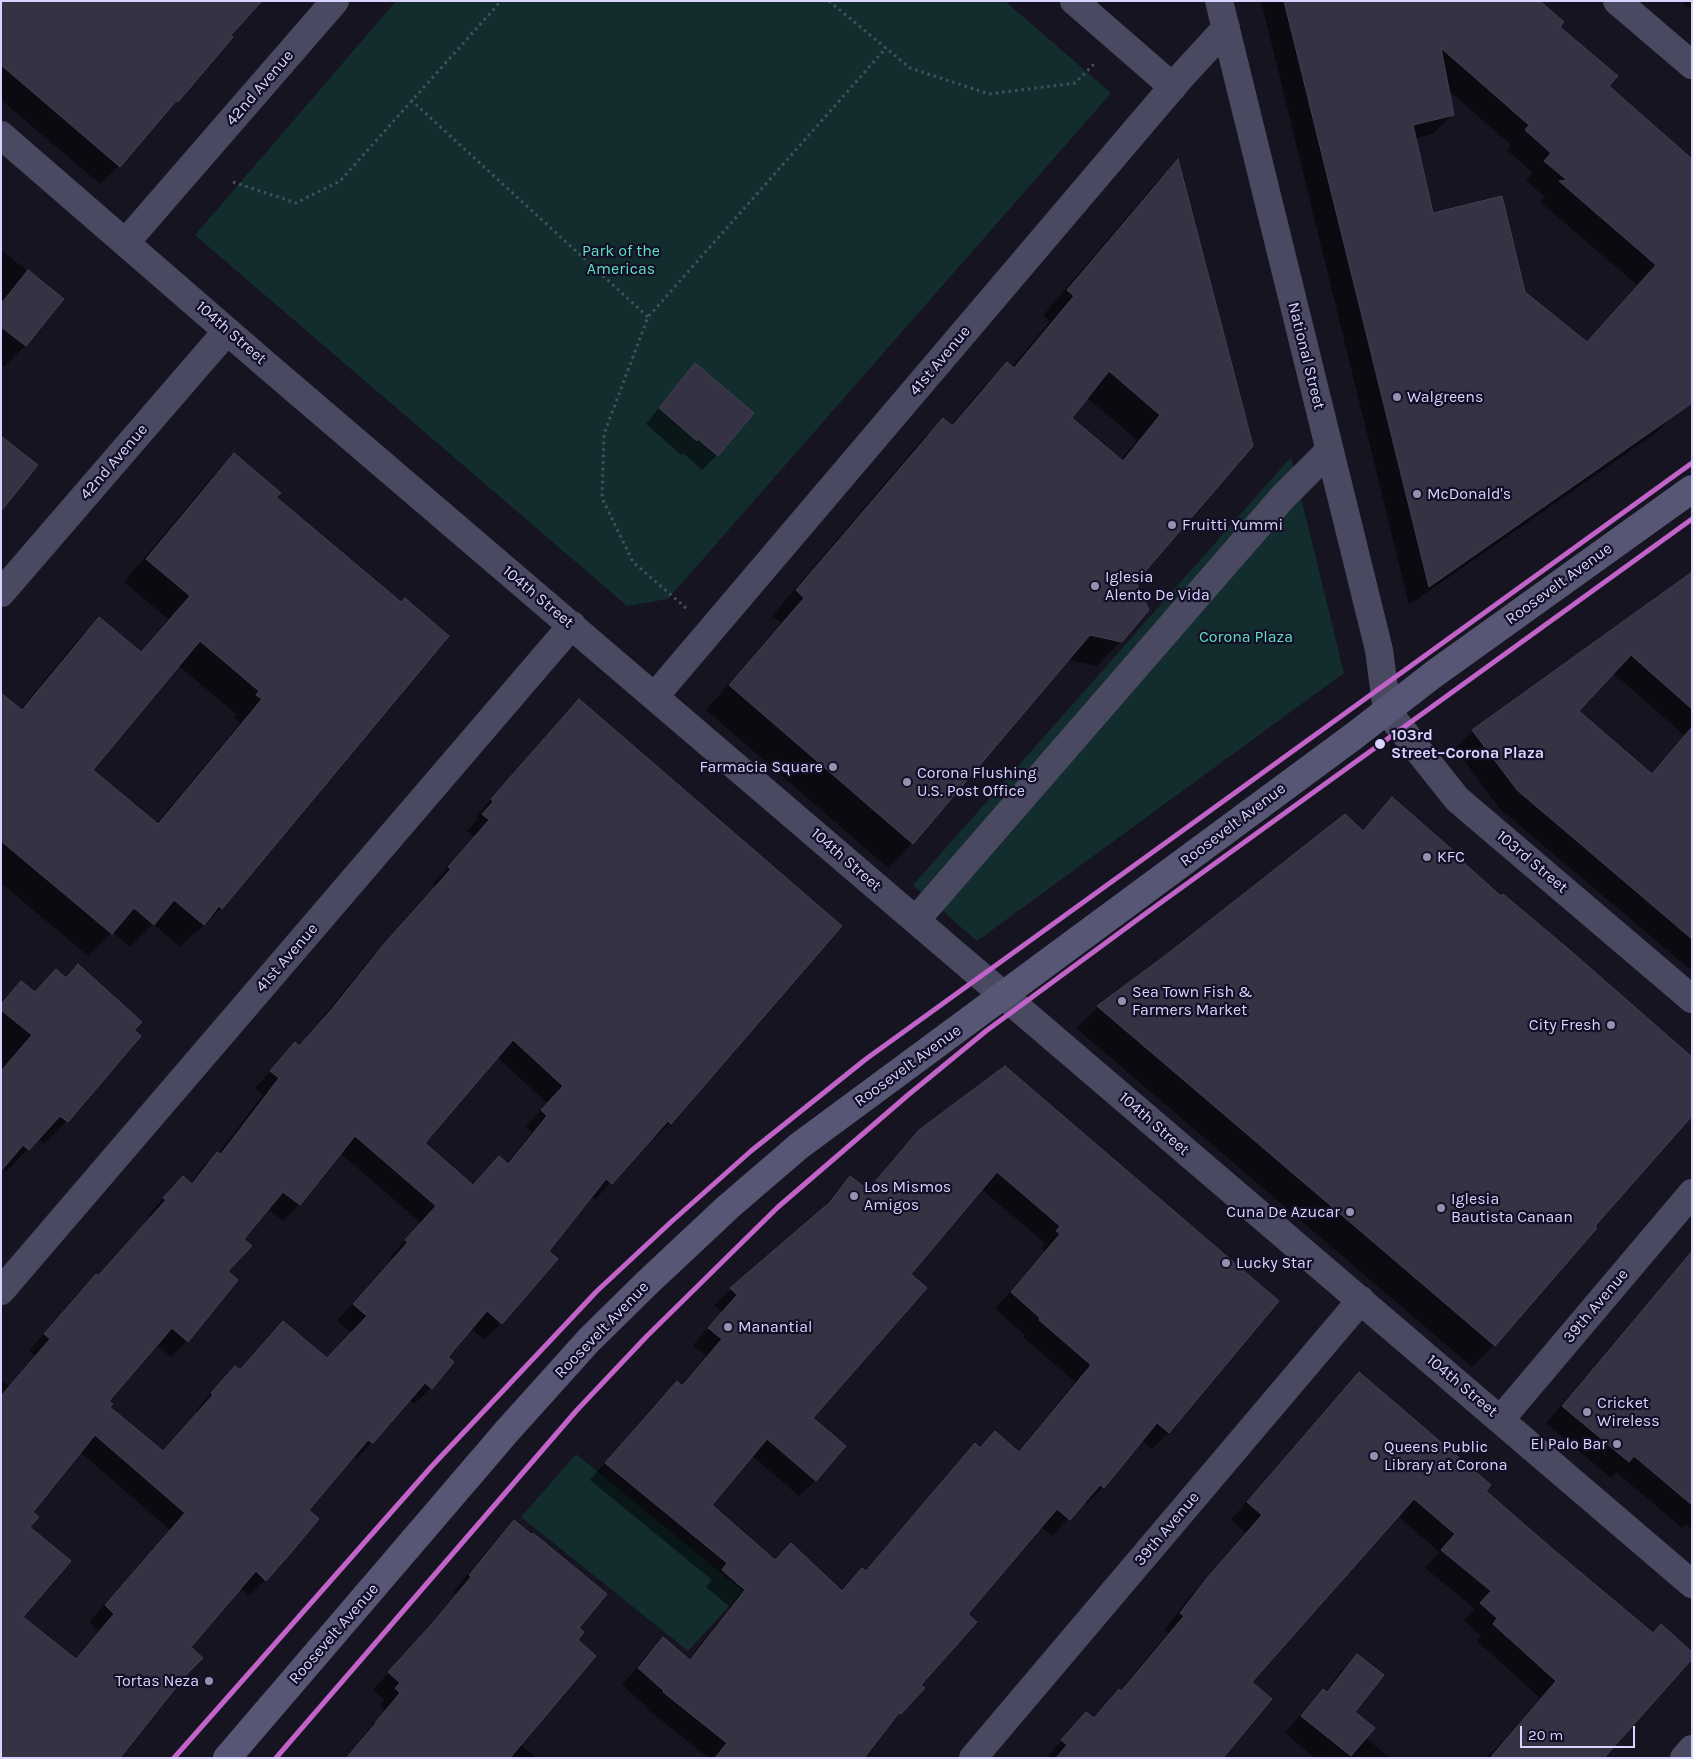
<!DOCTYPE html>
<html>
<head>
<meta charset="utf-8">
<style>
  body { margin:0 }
  #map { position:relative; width:1693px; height:1759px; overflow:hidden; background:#161421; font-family:Karla,sans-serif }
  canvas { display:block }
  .frame { position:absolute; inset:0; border:2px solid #d9d4ff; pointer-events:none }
  .scale { position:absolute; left:1520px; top:1726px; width:115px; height:22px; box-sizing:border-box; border:2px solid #d9d4ff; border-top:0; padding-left:6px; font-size:15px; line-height:18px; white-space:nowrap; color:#d9d4ff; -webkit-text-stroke:4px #130f26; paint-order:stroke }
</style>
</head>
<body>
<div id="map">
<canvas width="1693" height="1759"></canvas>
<div class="frame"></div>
<div class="scale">20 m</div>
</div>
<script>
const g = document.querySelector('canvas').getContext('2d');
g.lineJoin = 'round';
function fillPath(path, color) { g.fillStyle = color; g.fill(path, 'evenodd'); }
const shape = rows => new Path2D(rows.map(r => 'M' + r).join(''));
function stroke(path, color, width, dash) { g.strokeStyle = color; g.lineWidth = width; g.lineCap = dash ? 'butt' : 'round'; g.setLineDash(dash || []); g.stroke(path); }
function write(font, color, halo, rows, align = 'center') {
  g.font = font + ' Karla,sans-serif'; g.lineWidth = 4.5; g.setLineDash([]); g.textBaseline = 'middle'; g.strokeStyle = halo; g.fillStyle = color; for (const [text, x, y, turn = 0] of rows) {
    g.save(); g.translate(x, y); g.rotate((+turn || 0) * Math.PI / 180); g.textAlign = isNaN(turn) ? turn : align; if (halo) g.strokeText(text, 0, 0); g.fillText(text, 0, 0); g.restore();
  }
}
const green = shape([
  [396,1,1005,1,1111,93,668,599,627,606,195,235],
  [1291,457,1344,673,977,941,913,885],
  [576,1454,743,1591,688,1651,521,1517]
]);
const shadow = shape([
  [1,1,230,36,119,166,100,184,1,100],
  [1261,1,1538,1,1607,86,1692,160,1675,414,1656,433,1409,605],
  [1448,90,1511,145,1507,150,1533,173,1526,181,1545,197,1540,202,1637,285,1586,343,1524,293,1432,214,1414,139,1433,134,1452,115],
  [1681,1,1692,1,1692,10],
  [1178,161,1251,446,1135,582,1121,641,1097,666,1068,660,912,843,888,868,706,710,781,623,772,616,918,444,943,419,950,426,982,388,1007,364,1011,368,1050,321,1043,315,1154,185],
  [1086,397,1137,440,1120,461,1070,418],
  [1,250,63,299,25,346,4,367,1,365],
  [695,365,717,455,702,470,683,453,681,455,646,424,681,380],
  [234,455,275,497,401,603,447,636,221,908,198,931,197,930,180,947,153,924,130,947,112,932,88,956,1,883,1,716,20,710,76,642,99,619,139,653,168,619,124,582,211,478],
  [178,665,237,715,234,718,240,723,156,824,91,770],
  [1692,574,1692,742,1613,673,1577,711,1650,775,1668,757,1692,778,1692,971,1499,808,1455,748,1473,731],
  [579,701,670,1123,654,1139,652,1137,595,1200,591,1196,547,1251,556,1260,501,1323,484,1340,471,1328,447,1358,453,1362,431,1388,414,1404,409,1399,372,1442,356,1459,353,1456,307,1510,265,1580,249,1596,240,1587,189,1647,184,1676,1,1758,1,1380,9,1386,35,1356,29,1351,79,1292,96,1276,97,1277,151,1217,148,1215,167,1194,183,1178,190,1184,200,1170,217,1153,218,1154,263,1095,255,1088,295,1044,298,1047,368,962,435,886,433,884,474,837,467,831,478,819,476,816,563,717],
  [497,1057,547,1103,526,1127,532,1132,506,1164,499,1158,472,1186,423,1144],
  [340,1153,421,1223,390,1257,392,1259,337,1321,352,1333,327,1360,283,1323,239,1371,235,1367,219,1384,196,1410,198,1412,162,1452,108,1407,107,1401,156,1344,171,1357,187,1341,227,1271,243,1239,268,1209,283,1221,299,1205],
  [80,1452,170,1530,89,1622,98,1631,74,1660,21,1617,31,1512],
  [1392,799,1595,1228,1494,1345,1472,1367,1076,1028,1098,1007,1166,956,1362,831],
  [56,970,133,1030,67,1121,44,1144,38,1139,6,1172,1,1169,1,1002,21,982,34,993],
  [920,1131,1277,1301,1168,1433,1152,1449,1141,1440,1103,1487,1087,1504,1084,1501,1052,1536,1041,1526,966,1614,900,1714,884,1730,850,1758,705,1758,706,1756,647,1709,648,1708,622,1685,647,1655,663,1639,688,1660,730,1607,706,1587,712,1580,590,1480,660,1399,677,1383,681,1386,706,1356,693,1345,722,1312,714,1305,731,1289,818,1214,834,1194,850,1178,867,1191,903,1148],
  [981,1189,1045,1243,1041,1248,1045,1251,995,1309,1025,1335,1023,1337,1075,1382,1018,1452,979,1449,975,1445,959,1461,865,1572,862,1569,841,1591,775,1561,710,1505,751,1455,799,1496,816,1480,811,1418,909,1274],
  [1692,1250,1692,1529,1686,1524,1682,1528,1616,1472,1611,1478,1546,1423],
  [1359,1374,1485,1491,1603,1758,1486,1758,1507,1737,1540,1698,1477,1641,1481,1636,1464,1620,1475,1609,1425,1568,1439,1552,1398,1516,1251,1683,1222,1758,1046,1758,1086,1713,1092,1719,1119,1691,1168,1633,1164,1630,1190,1597,1246,1533,1231,1520,1342,1391],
  [514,1522,577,1628,576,1640,520,1744,536,1758,345,1758,385,1710,380,1705,384,1700,373,1690,414,1644,456,1594,453,1592,498,1538],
  [1357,1656,1354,1713,1365,1737,1390,1758,1315,1758,1285,1733,1306,1708,1323,1691,1325,1692,1340,1672]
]);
const building = shape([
  [1,1,262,1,231,35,233,37,178,102,177,100,120,167,1,65,1,1],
  [1284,1,1540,1,1564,22,1560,27,1618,76,1609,86,1692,159,1692,403,1429,587,1284,1],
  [1441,48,1529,125,1525,130,1551,153,1544,161,1567,180,1559,181,1656,265,1587,342,1525,292,1502,196,1433,213,1413,125,1454,115,1441,48],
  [1178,159,1253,446,1136,582,1149,610,1122,642,1090,635,913,844,729,685,804,598,796,590,943,418,952,426,1007,362,1014,368,1074,296,1067,290,1178,159],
  [1109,371,1160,415,1123,461,1072,418,1109,371],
  [28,270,64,299,26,346,1,327,1,304,28,270],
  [695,363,754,413,718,456,698,439,697,441,659,408,695,363],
  [1,436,38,465,1,511,1,436],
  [234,453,281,493,276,497,401,602,405,598,449,636,222,909,219,906,204,925,174,900,154,925,134,908,112,934,1,841,1,693,22,710,99,617,141,652,190,596,146,559,234,453],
  [200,641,259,691,256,695,262,699,158,824,93,770,200,641],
  [1692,572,1692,709,1631,655,1579,711,1652,774,1692,727,1692,939,1517,790,1472,730,1692,572],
  [579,699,842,926,671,1124,668,1121,612,1184,606,1179,549,1251,558,1259,502,1324,487,1311,448,1357,454,1362,432,1389,425,1383,373,1443,368,1440,309,1510,319,1519,289,1555,266,1581,256,1571,191,1647,203,1658,185,1676,120,1758,1,1758,1,1396,50,1339,44,1334,96,1274,98,1276,166,1200,163,1198,183,1176,192,1184,217,1152,221,1154,279,1078,270,1071,295,1042,299,1046,331,1010,384,944,451,869,448,867,489,820,482,814,493,802,491,799,579,699],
  [513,1040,563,1086,541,1110,547,1116,508,1164,499,1156,473,1185,425,1143,513,1040],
  [355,1136,436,1206,405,1240,408,1242,353,1304,367,1316,327,1358,283,1321,240,1370,235,1366,211,1393,213,1395,163,1451,110,1407,113,1404,109,1401,172,1328,188,1342,238,1280,228,1271,252,1246,244,1239,283,1192,300,1205,355,1136],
  [95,1435,185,1513,105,1605,114,1614,76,1659,23,1617,71,1561,30,1527,39,1517,33,1512,95,1435],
  [1392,797,1456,853,1455,855,1501,896,1503,894,1572,952,1692,1057,1692,1116,1595,1226,1597,1228,1495,1346,1097,1006,1166,955,1345,814,1363,831,1392,797],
  [78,964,142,1022,134,1030,141,1036,68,1122,60,1116,29,1150,23,1145,1,1171,1,1071,32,1035,1,1010,1,1004,21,981,35,992,56,969,66,978,78,964],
  [1005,1066,1279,1301,1169,1433,1157,1423,1104,1488,1100,1485,1070,1520,1057,1509,968,1614,977,1622,921,1685,925,1688,901,1714,899,1713,864,1758,715,1758,727,1743,663,1692,664,1691,638,1668,663,1637,690,1660,745,1590,722,1570,727,1563,605,1463,677,1381,682,1386,722,1339,708,1328,737,1295,730,1288,829,1203,850,1176,868,1190,919,1130,1005,1066],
  [997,1172,1060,1226,1056,1231,1060,1234,1011,1292,1040,1318,1039,1320,1091,1365,1019,1452,995,1431,980,1448,975,1443,866,1571,862,1568,842,1591,791,1543,775,1560,712,1505,767,1439,816,1481,846,1446,813,1418,927,1288,911,1274,997,1172],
  [1692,1251,1692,1505,1634,1456,1629,1462,1562,1406,1692,1251],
  [1359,1372,1491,1485,1486,1491,1555,1551,1653,1633,1661,1624,1692,1652,1692,1659,1604,1758,1490,1758,1556,1681,1493,1624,1497,1618,1480,1603,1491,1591,1441,1550,1455,1534,1414,1499,1252,1682,1272,1699,1223,1758,1056,1758,1067,1745,1061,1740,1086,1712,1094,1718,1119,1689,1121,1691,1184,1616,1180,1613,1207,1578,1262,1515,1247,1502,1359,1372],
  [514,1520,532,1535,533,1533,607,1594,579,1628,584,1632,578,1640,596,1656,510,1758,346,1758,376,1723,375,1723,400,1693,395,1688,400,1683,388,1672,430,1626,471,1577,469,1575,514,1520],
  [1357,1654,1384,1675,1355,1712,1375,1728,1351,1756,1301,1716,1323,1689,1327,1692,1357,1654]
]);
const path = shape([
  [829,1,910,68,989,94,1075,83,1095,63],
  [411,100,648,317],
  [233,182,296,203,340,181,501,1],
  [686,608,633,562,602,498,604,434,648,317,886,48]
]);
const pedestrian = shape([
  [916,920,1283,497,1329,451]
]);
const minor = shape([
  [1074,1,1173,87],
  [1219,1,1379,650,1387,711,1457,799,1692,999],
  [1617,1,1692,65],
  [1,135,264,363,1692,1584],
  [126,242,335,1],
  [1,593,227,331],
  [655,696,1181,77,1226,28],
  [1,1291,572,625],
  [1501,1419,1692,1193],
  [973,1758,1361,1300],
  [1684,1758,1692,1749]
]);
const secondary = shape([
  [227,1758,508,1430,589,1340,647,1283,728,1207,799,1146,1354,736,1434,674,1692,489]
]);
const metro1 = shape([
  [174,1758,432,1466,597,1291,671,1222,751,1151,866,1059,1692,463],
  [276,1758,577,1410,647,1336,778,1207,908,1095,986,1031,1145,914,1692,519]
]);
const markers = [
  [1397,397,5,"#9591b1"],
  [1417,494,5,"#9591b1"],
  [1172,525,5,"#9591b1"],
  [1095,586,5,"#9591b1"],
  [1380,744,6,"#d9d4ff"],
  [833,767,5,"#9591b1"],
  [907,782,5,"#9591b1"],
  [1427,857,5,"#9591b1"],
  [1122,1001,5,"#9591b1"],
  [1611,1025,5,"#9591b1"],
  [854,1196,5,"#9591b1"],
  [1441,1208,5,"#9591b1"],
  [1350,1212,5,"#9591b1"],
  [1226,1263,5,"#9591b1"],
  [728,1327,5,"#9591b1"],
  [1587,1412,5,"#9591b1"],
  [1617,1444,5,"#9591b1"],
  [1374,1456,5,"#9591b1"],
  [209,1681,5,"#9591b1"]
];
const streetNames = [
  ["42nd Avenue",260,88,-49],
  ["104th Street",231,333,41],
  ["National Street",1306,356,76],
  ["41st Avenue",940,361,-50],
  ["42nd Avenue",114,462,-49],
  ["Roosevelt Avenue",1559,584,-36],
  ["104th Street",538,597,40],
  ["Roosevelt Avenue",1233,825,-37],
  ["104th Street",846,860,41],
  ["103rd Street",1532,862,40],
  ["41st Avenue",287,958,-49],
  ["Roosevelt Avenue",908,1066,-36],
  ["104th Street",1154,1124,41],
  ["39th Avenue",1596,1306,-50],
  ["Roosevelt Avenue",602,1330,-46],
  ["104th Street",1462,1386,40],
  ["39th Avenue",1167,1529,-50],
  ["Roosevelt Avenue",334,1634,-49]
];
const parkNames = [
  ["Park of the",621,251],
  ["Americas",621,269],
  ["Corona Plaza",1246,637]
];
const poiNames = [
  ["Walgreens",1407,397],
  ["McDonald's",1427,494],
  ["Fruitti Yummi",1182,525],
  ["Iglesia",1105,577],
  ["Alento De Vida",1105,595],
  ["Farmacia Square",823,767,"right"],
  ["Corona Flushing",917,773],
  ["U.S. Post Office",917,791],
  ["KFC",1437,857],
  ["Sea Town Fish &",1132,992],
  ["Farmers Market",1132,1010],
  ["City Fresh",1601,1025,"right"],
  ["Los Mismos",864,1187],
  ["Amigos",864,1205],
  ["Iglesia",1451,1199],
  ["Bautista Canaan",1451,1217],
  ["Cuna De Azucar",1340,1212,"right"],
  ["Lucky Star",1236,1263],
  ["Manantial",738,1327],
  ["Cricket",1597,1403],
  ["Wireless",1597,1421],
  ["El Palo Bar",1607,1444,"right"],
  ["Queens Public",1384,1447],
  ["Library at Corona",1384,1465],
  ["Tortas Neza",199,1681,"right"]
];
const stopNames = [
  ["103rd",1391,735],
  ["Street–Corona Plaza",1391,753]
];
fillPath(green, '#132c2d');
fillPath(shadow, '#0007');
fillPath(building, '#343243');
stroke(building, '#433f54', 1);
stroke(path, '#44505f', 3, [2.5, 4]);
stroke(pedestrian, '#4a4962', 28);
stroke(minor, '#4a4962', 28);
stroke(secondary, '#575674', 28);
stroke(metro1, '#c263c9', 5);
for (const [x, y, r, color] of markers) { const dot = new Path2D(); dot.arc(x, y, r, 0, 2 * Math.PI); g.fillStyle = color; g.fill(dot); stroke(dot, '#130f26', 2); }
write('16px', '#d9d4ff', '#130f26', streetNames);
write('16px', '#5fe0c0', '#130f26', parkNames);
write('16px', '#d9d4ff', '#130f26', poiNames, 'left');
write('bold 16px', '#d9d4ff', '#130f26', stopNames, 'left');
</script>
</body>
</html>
